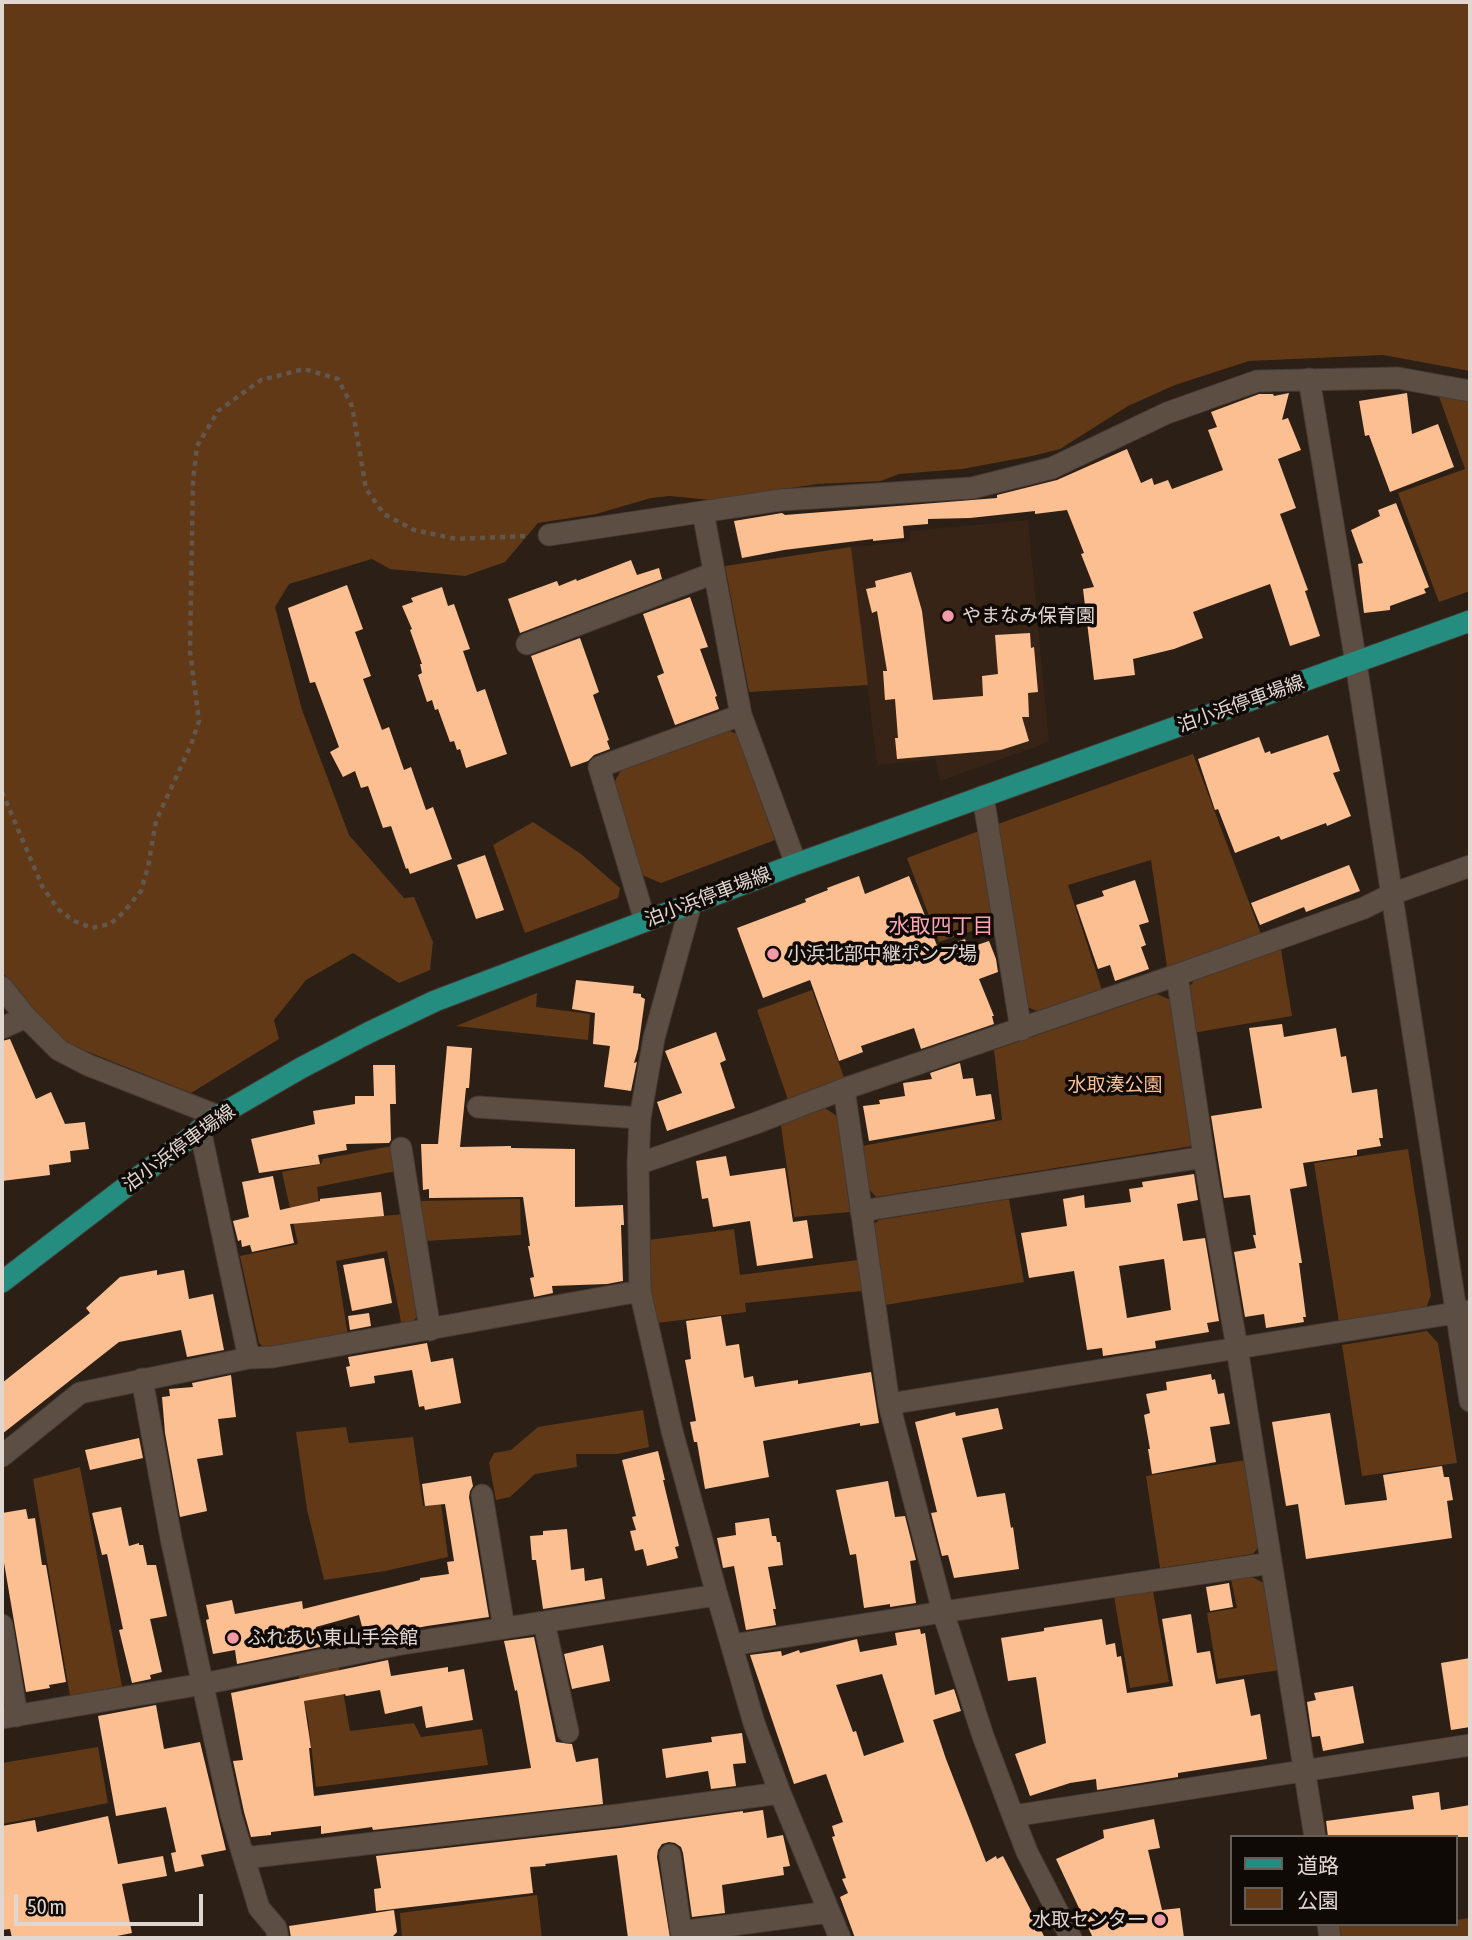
<!DOCTYPE html>
<html>
<head>
<meta charset="utf-8">
<style>
  body { margin:0 }
  #map { position:relative; width:1472px; height:1940px; overflow:hidden; background:#2c1f15; font-family:"Asap Condensed","Noto Sans JP",sans-serif }
  canvas { display:block }
  .frame { position:absolute; inset:0; border:4px solid #e0d7d0; pointer-events:none }
  .legend { position:absolute; left:1230px; top:1835px; width:228px; height:91px; box-sizing:border-box; background:#100a06; border:2px solid #635c57; margin:0; padding:9px 12px; list-style:none; font-size:21px; color:#e0d7d0 }
  .legend li { display:flex; align-items:center; gap:14px; height:35px }
  .legend b { width:35px; border:2px solid #635c57 }
  .scale { position:absolute; left:14px; top:1894px; width:189px; height:32px; box-sizing:border-box; border:4px solid #e0d7d0; border-top:0; padding-left:9px; font-size:21px; line-height:24px; white-space:nowrap; color:#e0d7d0; -webkit-text-stroke:5px #100a06; paint-order:stroke }
</style>
</head>
<body>
<div id="map">
<canvas width="1472" height="1940"></canvas>
<div class="frame"></div>
<ul class="legend">
<li><b style="height:9px;background:#258d7f"></b>道路</li>
<li><b style="height:19px;background:#613917"></b>公園</li>
</ul>
<div class="scale">50 m</div>
</div>
<script>
const g = document.querySelector('canvas').getContext('2d');
g.lineJoin = 'round';
function fillPath(path, color) { g.fillStyle = color; g.fill(path, 'evenodd'); }
const shape = rows => new Path2D(rows.map(r => 'M' + r).join(''));
function stroke(path, color, width, dash) { g.strokeStyle = color; g.lineWidth = width; g.lineCap = dash ? 'butt' : 'round'; g.setLineDash(dash || []); g.stroke(path); }
function write(font, color, halo, rows, align = 'center') {
  g.font = font + ' "Asap Condensed","Noto Sans JP",sans-serif'; g.lineWidth = 7; g.setLineDash([]); g.textBaseline = 'middle'; g.strokeStyle = halo; g.fillStyle = color; for (const [text, x, y, turn = 0] of rows) {
    g.save(); g.translate(x, y); g.rotate((+turn || 0) * Math.PI / 180); g.textAlign = isNaN(turn) ? turn : align; if (halo) g.strokeText(text, 0, 0); g.fillText(text, 0, 0); g.restore();
  }
}
const built = shape([
  [1028,520,1049,742,940,781,935,759,877,765,851,547,910,541,910,531]
]);
const green = shape([
  [2,2,1470,2,1470,371,1383,355,1249,361,1175,385,1128,406,1060,449,1032,456,962,469,899,474,881,481,818,484,710,500,670,496,651,498,596,514,538,523,505,562,465,576,390,569,372,559,289,584,275,607,302,710,349,835,404,898,414,897,433,942,430,970,399,983,353,953,306,980,274,1020,279,1039,191,1093,71,1045,57,1036,2,972],
  [1436,388,1470,396,1470,591,1439,602,1398,493,1465,469],
  [851,547,868,685,749,692,725,566],
  [723,728,737,734,775,840,661,883,642,875,614,783,623,766],
  [1193,754,1261,934,1167,967,1151,860,1068,885,1102,990,1040,1012,1027,1007,998,824],
  [533,822,581,854,620,888,618,898,525,933,493,845],
  [979,831,993,924,939,942,907,858],
  [1281,949,1292,1016,1192,1033,1189,987,1194,981],
  [812,990,845,1080,788,1100,757,1010],
  [537,993,536,1007,590,1014,588,1040,456,1026],
  [1157,994,1175,1002,1192,1146,876,1197,868,1188,862,1146,1002,1120,994,1050],
  [822,1106,837,1116,850,1212,794,1217,780,1119],
  [392,1146,396,1171,317,1187,321,1222,403,1214,420,1313,409,1326,402,1327,387,1251,336,1261,348,1336,267,1350,259,1343,240,1256,298,1244,282,1172,321,1164,323,1159],
  [1408,1149,1431,1295,1426,1308,1339,1322,1314,1163],
  [520,1199,521,1235,426,1241,420,1201],
  [1009,1199,1024,1282,885,1305,873,1225,879,1220],
  [734,1229,740,1275,858,1260,862,1291,745,1303,746,1312,657,1323,649,1288,648,1240],
  [1427,1331,1438,1343,1457,1463,1362,1476,1342,1345],
  [643,1410,649,1447,617,1454,576,1454,577,1467,535,1474,510,1497,496,1500,489,1463,494,1453,511,1450,538,1427],
  [346,1427,349,1443,413,1437,423,1506,441,1504,448,1557,385,1571,324,1580,307,1509,296,1432],
  [1246,1460,1260,1545,1253,1554,1160,1568,1146,1476],
  [80,1467,122,1686,70,1696,33,1479],
  [1250,1576,1266,1584,1280,1670,1218,1679,1207,1613,1237,1608,1231,1579],
  [1153,1591,1169,1682,1130,1688,1114,1597],
  [338,1663,350,1731,414,1723,421,1737,482,1729,488,1765,316,1787,308,1719,298,1671],
  [98,1747,108,1803,2,1824,2,1763],
  [537,1895,542,1938,402,1938,400,1913],
  [1470,1918,1470,1938,1338,1938,1336,1924,1456,1924,1456,1920]
]);
const building = shape([
  [1289,393,1282,420,1288,418,1301,450,1278,459,1296,508,1280,514,1308,590,1305,591,1320,636,1290,646,1270,584,1193,612,1203,638,1174,649,1133,659,1135,675,1094,680,1083,589,1094,587,1081,554,1084,553,1067,510,1035,514,1035,511,970,518,928,519,928,524,903,526,904,538,873,541,873,539,784,550,742,558,734,521,782,513,785,515,997,498,997,495,1057,480,1127,449,1141,483,1152,478,1154,485,1168,480,1172,489,1223,470,1208,430,1217,427,1211,412,1259,394,1273,394,1274,396],
  [1407,393,1412,434,1438,424,1454,467,1390,492,1369,435,1365,436,1359,401],
  [1396,503,1429,587,1424,589,1426,593,1390,606,1390,610,1364,613,1358,564,1363,563,1351,530,1380,516,1378,510],
  [631,560,637,575,659,568,662,579,520,633,508,599,557,581,559,586,576,579,577,581],
  [911,572,922,611,933,700,983,696,982,676,998,674,995,635,1030,633,1031,648,1034,647,1038,692,1028,693,1029,717,1022,717,1029,741,1001,750,897,759,895,738,898,738,895,699,885,700,883,671,887,671,877,611,872,613,866,589,876,587,875,581],
  [347,585,363,629,355,632,371,676,363,679,382,730,389,727,404,770,411,767,426,810,433,807,452,859,410,874,408,868,406,869,391,826,383,828,368,786,361,788,355,771,343,777,330,752,339,747,315,682,310,683,288,608],
  [442,587,448,606,454,604,470,649,463,651,477,692,485,689,507,754,466,768,460,749,457,750,454,741,450,742,438,709,435,710,432,700,427,702,418,675,422,673,420,664,422,664,410,630,412,629,402,606,413,602,411,598],
  [690,597,708,647,700,649,717,696,715,697,719,709,675,725,657,676,664,673,643,614],
  [580,638,599,692,593,695,609,740,607,741,610,749,594,755,588,761,571,767,531,656],
  [1328,735,1340,771,1333,773,1351,816,1327,826,1326,823,1281,840,1279,836,1235,853,1218,809,1215,810,1198,759,1259,737,1265,753,1270,751,1271,754],
  [485,855,504,910,476,919,457,865],
  [1349,865,1360,891,1306,912,1304,907,1260,925,1251,903],
  [859,876,865,894,909,876,938,948,965,939,968,948,989,941,996,959,998,972,979,979,994,1016,992,1016,994,1024,921,1049,914,1028,861,1046,863,1052,839,1061,810,980,763,998,737,928,806,902,805,899,828,890,827,888],
  [1135,880,1149,922,1139,925,1146,945,1141,947,1149,969,1115,981,1110,965,1098,969,1076,905,1104,896,1102,891],
  [576,980,634,986,633,993,641,994,641,997,645,999,638,1049,634,1063,637,1062,631,1091,604,1087,610,1046,593,1044,595,1013,572,1009],
  [1282,1024,1284,1037,1336,1028,1341,1057,1346,1056,1352,1093,1377,1089,1383,1138,1379,1138,1381,1146,1357,1150,1357,1155,1303,1163,1307,1186,1290,1189,1302,1263,1299,1263,1306,1317,1303,1317,1304,1322,1266,1328,1264,1314,1245,1317,1234,1252,1256,1248,1253,1235,1256,1235,1250,1195,1224,1198,1211,1116,1262,1108,1249,1028],
  [716,1032,726,1060,720,1063,735,1108,667,1131,657,1102,682,1093,665,1051],
  [10,1039,36,1099,51,1092,65,1124,85,1122,89,1149,70,1151,71,1162,49,1165,50,1175,2,1181,2,1041],
  [447,1046,472,1048,469,1088,466,1088,460,1147,511,1146,511,1148,575,1149,575,1207,623,1205,624,1225,621,1225,623,1281,607,1284,552,1286,553,1293,534,1297,530,1278,534,1277,528,1246,530,1246,523,1197,429,1198,429,1189,423,1190,421,1144,438,1144],
  [960,1063,963,1079,973,1078,976,1096,991,1094,995,1119,869,1141,863,1106,880,1104,879,1100,905,1096,903,1083,932,1079,930,1073],
  [373,1065,395,1065,396,1104,390,1104,391,1140,389,1143,346,1144,347,1150,318,1155,320,1164,259,1173,251,1139,315,1124,313,1111,355,1104,355,1096,374,1096],
  [726,1156,730,1176,785,1168,793,1222,807,1220,813,1258,757,1266,750,1221,713,1227,708,1198,702,1199,696,1161],
  [1194,1174,1198,1200,1177,1204,1183,1241,1205,1238,1219,1321,1207,1323,1209,1332,1155,1341,1156,1348,1103,1356,1102,1348,1087,1350,1074,1271,1029,1278,1021,1233,1067,1226,1063,1199,1084,1195,1085,1208,1131,1202,1129,1189,1143,1187,1142,1182],
  [1164,1259,1171,1310,1127,1318,1119,1266],
  [273,1176,280,1210,320,1201,320,1199,381,1192,384,1216,290,1224,294,1243,252,1252,250,1245,242,1247,241,1240,238,1241,233,1221,249,1217,242,1182],
  [384,1258,392,1303,352,1311,343,1265],
  [157,1270,157,1275,184,1270,189,1299,213,1294,224,1350,187,1357,181,1330,119,1342,2,1434,2,1383,90,1313,86,1308,120,1277],
  [369,1313,371,1326,350,1330,348,1316],
  [721,1316,726,1346,739,1344,744,1378,753,1376,755,1387,798,1380,798,1384,871,1372,879,1423,860,1426,860,1423,763,1441,769,1477,705,1489,697,1442,694,1442,690,1422,696,1421,685,1360,691,1359,686,1321],
  [427,1343,431,1362,453,1358,461,1403,425,1410,424,1406,419,1407,412,1370,374,1376,375,1383,350,1387,346,1367,350,1366,348,1357],
  [1211,1374,1212,1380,1215,1379,1218,1394,1224,1393,1230,1424,1210,1427,1216,1462,1152,1474,1148,1449,1150,1449,1144,1415,1150,1413,1146,1394,1167,1390,1166,1382],
  [231,1375,236,1417,218,1419,223,1455,197,1459,207,1511,180,1517,165,1433,162,1397,170,1396,169,1389,193,1387,192,1383],
  [998,1408,1003,1429,962,1438,977,1497,1005,1493,1011,1528,1013,1527,1019,1569,954,1578,948,1555,942,1556,931,1513,937,1512,915,1422,955,1412,956,1416],
  [1330,1413,1345,1505,1387,1500,1383,1475,1442,1466,1444,1477,1449,1477,1453,1500,1447,1501,1452,1538,1306,1559,1298,1504,1286,1506,1272,1422],
  [139,1438,143,1458,90,1470,85,1450],
  [658,1451,665,1480,663,1480,679,1546,675,1547,678,1558,647,1566,643,1549,635,1551,630,1531,636,1530,632,1517,636,1516,622,1460],
  [471,1476,473,1486,470,1491,469,1497,489,1617,427,1626,365,1638,359,1615,316,1627,320,1647,237,1664,235,1650,213,1654,206,1620,209,1619,206,1605,232,1600,235,1614,302,1601,303,1609,420,1580,420,1578,449,1574,447,1562,454,1561,445,1504,425,1506,422,1484],
  [888,1481,895,1517,905,1516,916,1560,910,1561,916,1603,890,1607,890,1604,864,1608,856,1554,850,1555,836,1490],
  [121,1507,129,1546,139,1543,139,1545,143,1545,147,1565,156,1565,167,1616,150,1619,162,1672,150,1675,151,1679,132,1683,119,1630,123,1629,107,1554,102,1555,92,1513],
  [26,1509,28,1519,35,1518,42,1565,46,1565,66,1682,49,1685,50,1688,26,1692,2,1551,2,1513],
  [769,1518,772,1536,776,1536,777,1542,780,1542,783,1565,768,1567,776,1609,773,1609,776,1625,746,1630,734,1566,723,1568,717,1538,736,1535,735,1523],
  [567,1529,571,1570,584,1568,585,1581,602,1578,605,1599,543,1609,536,1560,532,1560,530,1536,543,1535,543,1531],
  [1229,1583,1233,1607,1210,1611,1206,1587],
  [1191,1614,1197,1653,1210,1651,1216,1684,1244,1679,1251,1716,1260,1714,1267,1759,1178,1773,1178,1777,1097,1790,1096,1779,1070,1783,1030,1796,1015,1754,1046,1743,1036,1677,1008,1681,1001,1638,1044,1631,1044,1628,1102,1619,1106,1645,1115,1643,1117,1657,1121,1656,1127,1693,1173,1686,1162,1619],
  [920,1629,921,1634,925,1633,935,1695,954,1689,961,1711,933,1720,946,1759,986,1862,996,1856,997,1859,1003,1856,1045,1938,855,1938,840,1897,848,1893,842,1879,846,1878,832,1837,835,1836,832,1826,843,1822,826,1774,794,1784,750,1655,781,1651,782,1656,799,1650,800,1653,857,1639,860,1652,897,1645,895,1633],
  [882,1674,904,1742,864,1756,856,1731,853,1732,836,1685],
  [534,1637,556,1742,572,1744,576,1762,598,1758,603,1804,373,1830,372,1827,321,1834,321,1826,271,1832,271,1835,251,1837,244,1812,233,1761,243,1760,231,1693,388,1660,391,1676,448,1667,448,1672,464,1669,473,1720,426,1728,422,1706,385,1714,380,1690,346,1696,345,1694,304,1701,311,1748,309,1748,314,1796,531,1768,517,1690,515,1691,504,1641],
  [603,1645,610,1681,572,1689,564,1654],
  [1470,1658,1470,1727,1451,1730,1441,1663],
  [1353,1686,1364,1743,1323,1751,1320,1736,1312,1737,1307,1702,1316,1700,1314,1693],
  [156,1705,164,1749,200,1742,226,1850,201,1855,204,1866,175,1872,171,1853,176,1852,166,1807,116,1816,98,1716],
  [742,1733,746,1763,733,1764,736,1786,711,1789,708,1771,666,1778,662,1749,712,1742,711,1737],
  [1439,1792,1441,1810,1470,1805,1470,1837,1328,1837,1326,1821,1414,1809,1412,1796],
  [763,1810,767,1838,783,1835,790,1866,783,1867,784,1875,722,1885,725,1913,692,1917,683,1853,681,1847,675,1843,669,1842,662,1844,658,1850,657,1857,670,1938,628,1938,617,1855,545,1864,546,1866,530,1867,533,1893,376,1911,374,1889,381,1888,376,1856,620,1828,743,1811,743,1813],
  [108,1816,118,1864,163,1856,167,1876,122,1884,132,1933,107,1938,12,1938,10,1929,2,1930,2,1826,35,1820,37,1832],
  [1154,1819,1160,1848,1148,1850,1162,1910,1180,1908,1184,1938,1093,1938,1056,1859,1104,1838,1103,1830],
  [394,1910,397,1932,391,1938,291,1938,289,1926]
]);
const path = shape([
  [2,792,43,888,59,910,74,921,92,928,110,924,123,913,141,891,148,867,156,821,191,745,199,721,190,651,193,480,197,446,218,411,261,380,304,369,338,379,352,406,366,489,384,514,414,530,456,539,527,536]
]);
const minor = shape([
  [1309,379,1356,663,1470,1401],
  [703,512,741,715,796,864],
  [549,535,781,500,972,488,1052,468,1167,413,1257,381,1398,378,1470,391],
  [527,644,714,573],
  [983,796,1021,1030],
  [691,904,654,1038,640,1118,638,1164,640,1291,672,1431,717,1595,754,1723,780,1793,840,1938],
  [645,921,599,767,741,715],
  [1177,975,1204,1157,1237,1348,1315,1837],
  [2,987,26,1017,59,1050,88,1065,218,1116],
  [2,1028,26,1017],
  [844,1089,889,1404,943,1612,983,1736,1013,1816,1027,1852,1071,1938],
  [478,1107,640,1118],
  [200,1129,249,1358],
  [401,1148,430,1330],
  [638,1164,756,1123,844,1089,1177,975,1364,908,1392,894,1470,866],
  [861,1211,1204,1157],
  [142,1379,171,1538,231,1815,259,1908,276,1928,278,1938],
  [889,1404,1468,1311],
  [2,1456,80,1393,249,1358,273,1357,640,1291],
  [482,1495,504,1628],
  [544,1622,568,1732],
  [2,1625,17,1716],
  [732,1645,943,1612,1271,1563],
  [2,1718,203,1684,396,1645,717,1595],
  [1013,1816,1470,1745],
  [670,1855,681,1932,829,1912],
  [244,1858,618,1815,780,1793],
  [1328,1924,1330,1938]
]);
const major = shape([
  [2,1282,218,1116,301,1068,368,1033,435,1001,796,864,1470,621]
]);
const markers = [
  [948,616,7,"#f39aa7"],
  [773,954,7,"#f39aa7"],
  [233,1638,7,"#f39aa7"],
  [1160,1920,7,"#f39aa7"]
];
const poiNames = [
  ["やまなみ保育園",962,616],
  ["小浜北部中継ポンプ場",787,954],
  ["ふれあい東山手会館",247,1638],
  ["水取センター",1146,1920,"right"]
];
const streetNames = [
  ["泊小浜停車場線",1241,704,-20],
  ["泊小浜停車場線",708,897,-21],
  ["泊小浜停車場線",179,1148,-36]
];
const parkNames = [
  ["水取湊公園",1115,1085]
];
const neighbourhoodNames = [
  ["水取四丁目",941,926]
];
fillPath(built, '#372416');
fillPath(green, '#613917');
fillPath(building, '#fcbf92');
stroke(minor, '#453a33', 23);
stroke(major, '#453a33', 23);
stroke(path, '#62564d', 4.5, [5, 5]);
stroke(minor, '#5d4e43', 21);
stroke(major, '#258d7f', 21);
for (const [x, y, r, color] of markers) { const dot = new Path2D(); dot.arc(x, y, r, 0, 2 * Math.PI); g.fillStyle = color; g.fill(dot); stroke(dot, '#100a06', 2.5); }
write('19px', '#e0d7d0', '#100a06', poiNames, 'left');
write('19px', '#e0d7d0', '#100a06', streetNames);
write('19px', '#f8be94', '#100a06', parkNames);
write('21px', '#faa6b2', '#100a06', neighbourhoodNames);
</script>
</body>
</html>
